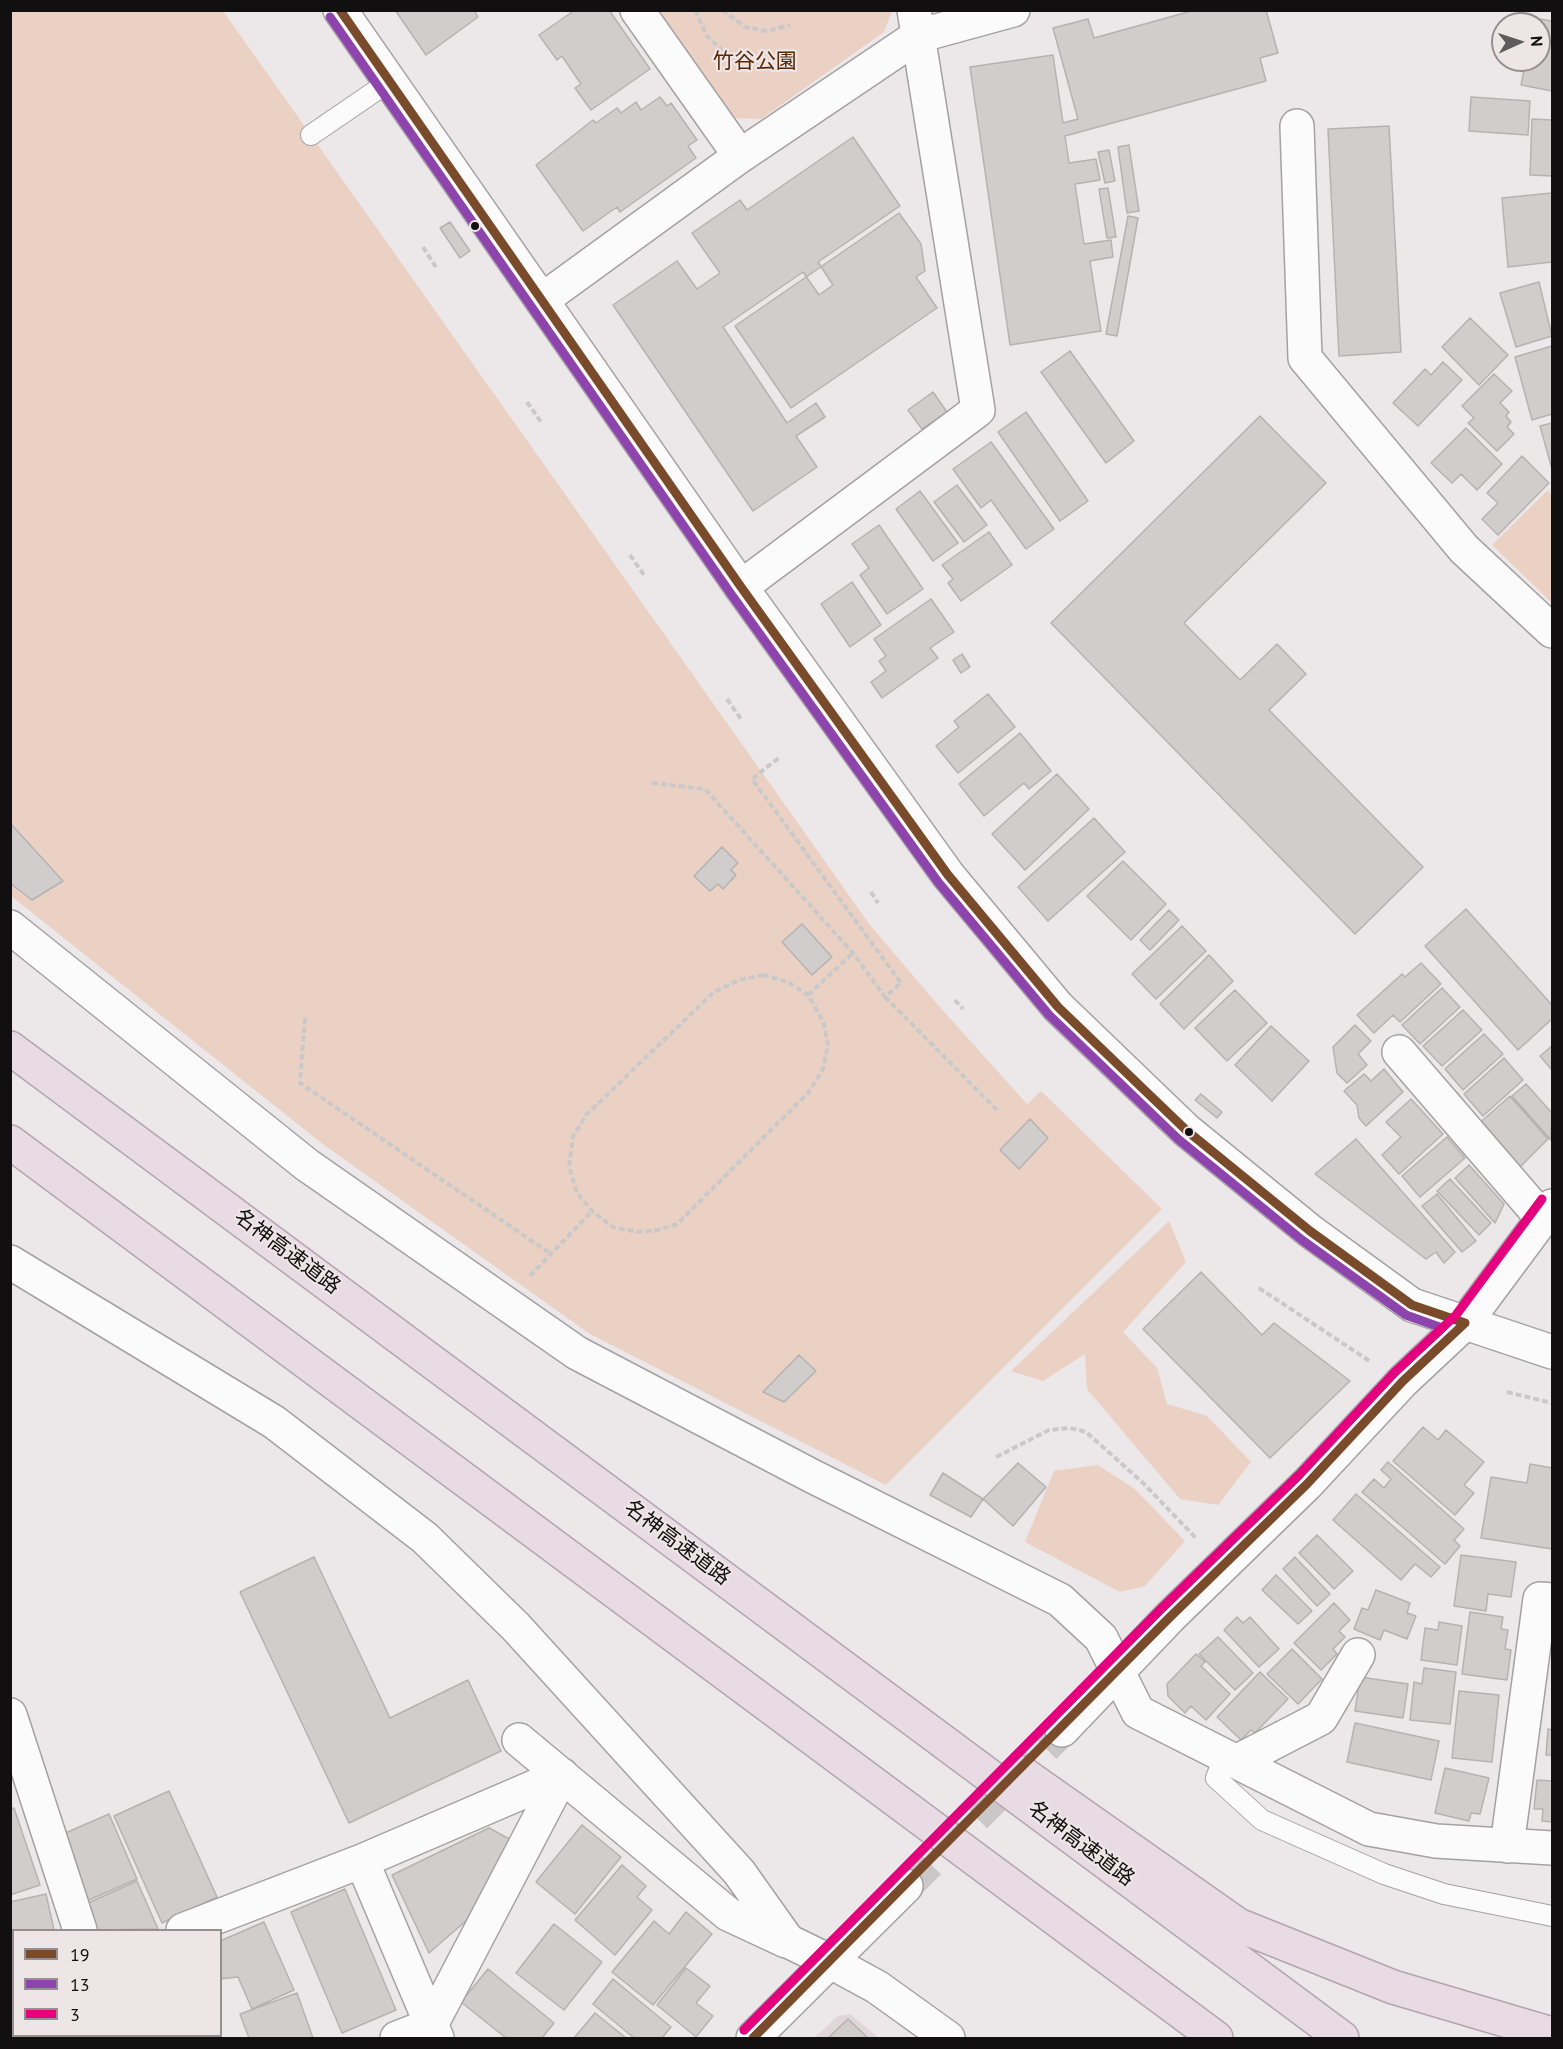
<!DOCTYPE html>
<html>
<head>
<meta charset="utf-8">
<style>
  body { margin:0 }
  #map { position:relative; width:1563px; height:2049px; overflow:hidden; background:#ece7e8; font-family:"PT Sans",sans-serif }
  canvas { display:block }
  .frame { position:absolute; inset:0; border:12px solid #120f10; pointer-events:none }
  .legend { position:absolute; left:12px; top:1929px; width:210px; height:108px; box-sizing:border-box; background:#eee5e7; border:2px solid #968f91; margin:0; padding:8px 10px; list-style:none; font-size:18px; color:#120f10 }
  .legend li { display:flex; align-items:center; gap:12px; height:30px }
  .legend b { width:30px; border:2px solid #968f91 }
  .north { position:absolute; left:1491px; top:12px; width:60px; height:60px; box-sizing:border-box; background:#eee5e7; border:2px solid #968f91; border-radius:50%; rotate:87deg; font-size:16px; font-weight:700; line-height:24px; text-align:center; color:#120f10 }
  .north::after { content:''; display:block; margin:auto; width:21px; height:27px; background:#5e5b5c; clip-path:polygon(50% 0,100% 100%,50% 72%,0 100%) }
</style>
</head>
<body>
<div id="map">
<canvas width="1563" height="2049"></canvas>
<div class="frame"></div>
<ul class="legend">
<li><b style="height:8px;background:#7a4b2a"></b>19</li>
<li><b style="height:8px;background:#8e44ad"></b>13</li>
<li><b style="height:8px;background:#e5007d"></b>3</li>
</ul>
<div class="north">N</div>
</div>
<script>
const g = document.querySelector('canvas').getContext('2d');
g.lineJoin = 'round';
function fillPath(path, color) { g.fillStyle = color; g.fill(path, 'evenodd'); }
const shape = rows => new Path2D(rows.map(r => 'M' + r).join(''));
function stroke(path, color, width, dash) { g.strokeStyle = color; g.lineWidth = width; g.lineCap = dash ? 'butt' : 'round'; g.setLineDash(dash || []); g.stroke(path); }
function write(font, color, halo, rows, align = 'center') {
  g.font = font + ' "PT Sans","Noto Sans JP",sans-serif'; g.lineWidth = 4.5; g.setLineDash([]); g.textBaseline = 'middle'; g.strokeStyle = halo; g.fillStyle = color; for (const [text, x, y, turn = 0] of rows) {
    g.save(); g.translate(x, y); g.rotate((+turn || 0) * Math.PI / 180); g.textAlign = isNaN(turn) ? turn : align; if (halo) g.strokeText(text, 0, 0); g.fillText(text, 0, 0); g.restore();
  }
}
const built = shape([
  [850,2014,879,2038,814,2038,838,2016]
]);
const green = shape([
  [11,11,223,11,870,925,938,1005,1027,1104,1041,1091,1162,1209,886,1485,590,1334,324,1145,11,896],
  [659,11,892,10,892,11,884,32,761,119,733,118],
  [1548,490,1552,496,1552,603,1492,545],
  [1169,1221,1186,1262,1123,1332,1157,1368,1167,1404,1207,1416,1251,1462,1218,1505,1180,1499,1087,1389,1085,1354,1043,1381,1011,1371],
  [1098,1465,1135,1489,1185,1541,1145,1586,1120,1592,1025,1542,1054,1471]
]);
const building = shape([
  [395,10,474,10,478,17,426,55,395,10],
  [575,10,609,10,650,69,591,110,575,88,581,84,562,56,557,60,539,35,575,10],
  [1195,10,1266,10,1278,53,1260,58,1266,81,1065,136,1069,163,1096,159,1100,180,1075,184,1084,244,1111,240,1113,257,1090,261,1101,331,1010,345,970,67,1053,55,1063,123,1078,119,1053,28,1088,19,1094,38,1195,10],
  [1533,18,1552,21,1552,91,1521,85,1526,60,1539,60,1539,24,1532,24,1533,18],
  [660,97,667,106,671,103,697,140,688,146,696,158,620,212,617,207,583,231,536,165,593,120,596,123,617,108,621,113,636,102,641,110,660,97],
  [1471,97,1530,101,1528,135,1469,131,1471,97],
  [1532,119,1552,120,1552,176,1530,175,1532,119],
  [1389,126,1401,352,1339,356,1328,129,1389,126],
  [853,137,900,206,818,262,833,285,819,295,803,272,723,327,787,423,816,403,825,417,796,436,817,467,753,511,613,305,677,261,697,289,720,273,692,233,740,200,747,210,853,137],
  [1129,145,1139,211,1127,213,1118,147,1129,145],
  [1109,150,1115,181,1105,183,1098,152,1109,150],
  [1108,188,1116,237,1107,238,1099,189,1108,188],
  [1552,193,1552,262,1508,267,1502,198,1552,193],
  [899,213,921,244,925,271,916,277,937,308,791,408,735,326,899,213],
  [1128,216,1138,218,1117,336,1106,334,1128,216],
  [450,222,470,251,460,258,440,228,450,222],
  [1539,282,1552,336,1516,347,1500,293,1539,282],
  [1470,318,1508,355,1479,385,1442,347,1470,318],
  [1552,346,1552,414,1532,420,1515,357,1552,346],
  [1070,351,1134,441,1106,463,1041,372,1070,351],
  [1443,362,1462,380,1418,426,1393,403,1425,369,1431,375,1443,362],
  [1494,374,1512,391,1500,403,1509,412,1506,416,1511,422,1507,427,1514,434,1497,451,1468,423,1474,418,1462,406,1494,374],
  [933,392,947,412,922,429,908,410,933,392],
  [1026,412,1088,501,1060,521,998,432,1026,412],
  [1260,416,1326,483,1184,623,1240,680,1277,644,1306,674,1269,710,1423,867,1355,934,1051,623,1260,416],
  [1552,423,1552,469,1540,426,1552,423],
  [1466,428,1502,464,1477,490,1461,474,1452,483,1431,463,1466,428],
  [991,442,1054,529,1026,549,991,500,981,508,953,469,991,442],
  [1522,456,1549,483,1498,535,1482,519,1498,503,1487,493,1522,456],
  [957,485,987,525,964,542,934,502,957,485],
  [920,491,958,543,933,561,896,509,920,491],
  [879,525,923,589,887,614,860,575,869,568,852,544,879,525],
  [989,532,1012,565,961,601,948,583,953,579,942,565,989,532],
  [852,582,881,625,850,647,821,604,852,582],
  [931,599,954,632,930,648,938,658,882,698,871,682,886,671,879,661,886,656,874,639,931,599],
  [962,654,970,667,961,673,953,660,962,654],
  [988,694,1015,727,958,773,936,746,959,727,954,721,988,694],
  [1020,733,1051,771,1029,789,1024,783,984,816,959,784,1020,733],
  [1057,774,1089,809,1025,870,992,834,1057,774],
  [1094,818,1125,852,1048,921,1018,887,1094,818],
  [10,823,63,881,32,900,10,883,10,823],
  [722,847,738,863,731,870,736,875,723,889,718,884,710,891,694,876,722,847],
  [1123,861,1166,904,1131,940,1087,896,1123,861],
  [1466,909,1552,1005,1552,1019,1518,1050,1425,946,1466,909],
  [1169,910,1179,920,1150,950,1140,940,1169,910],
  [802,924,832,957,812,975,782,942,802,924],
  [1182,926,1206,951,1156,999,1132,974,1182,926],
  [1209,955,1233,981,1184,1029,1160,1004,1209,955],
  [1421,963,1441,984,1400,1022,1393,1015,1374,1033,1357,1015,1402,974,1405,977,1421,963],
  [1442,988,1460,1007,1420,1044,1402,1025,1442,988],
  [1235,990,1267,1023,1227,1061,1195,1028,1235,990],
  [1463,1010,1482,1030,1442,1066,1423,1046,1463,1010],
  [1355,1025,1371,1041,1358,1054,1367,1065,1347,1083,1337,1073,1333,1047,1355,1025],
  [1271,1026,1309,1061,1272,1101,1235,1065,1271,1026],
  [1484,1034,1503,1054,1463,1090,1445,1069,1484,1034],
  [1552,1046,1552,1068,1551,1069,1540,1056,1552,1046],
  [1504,1058,1523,1080,1483,1116,1464,1094,1504,1058],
  [1384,1069,1403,1092,1366,1126,1359,1118,1357,1105,1344,1091,1364,1074,1371,1081,1384,1069],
  [1526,1084,1552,1113,1551,1140,1512,1096,1526,1084],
  [1201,1094,1222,1112,1217,1118,1195,1100,1201,1094],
  [1510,1096,1548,1139,1515,1172,1475,1127,1510,1096],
  [1411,1099,1443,1134,1399,1174,1382,1155,1401,1137,1386,1122,1411,1099],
  [1030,1119,1048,1138,1019,1169,1000,1150,1030,1119],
  [1447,1137,1465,1158,1420,1197,1402,1176,1447,1137],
  [1356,1139,1455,1252,1444,1263,1436,1252,1426,1259,1315,1174,1356,1139],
  [1469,1165,1504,1204,1495,1223,1455,1178,1469,1165],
  [1450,1179,1491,1223,1479,1235,1437,1191,1450,1179],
  [1437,1194,1476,1241,1462,1252,1422,1206,1437,1194],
  [1201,1272,1262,1335,1274,1323,1350,1381,1270,1458,1143,1329,1201,1272],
  [799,1355,816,1371,784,1402,763,1392,799,1355],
  [1423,1427,1438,1440,1446,1430,1484,1462,1464,1485,1474,1493,1455,1515,1393,1461,1423,1427],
  [1388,1462,1464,1529,1454,1540,1460,1546,1445,1564,1362,1492,1374,1479,1384,1488,1391,1479,1381,1470,1388,1462],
  [1018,1463,1046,1487,1013,1526,983,1499,1018,1463],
  [1530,1464,1552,1468,1552,1549,1481,1538,1491,1477,1527,1483,1530,1464],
  [943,1473,983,1499,971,1517,930,1495,943,1473],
  [1356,1494,1440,1567,1431,1577,1415,1564,1401,1580,1333,1520,1356,1494],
  [1317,1535,1353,1571,1334,1589,1299,1553,1317,1535],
  [1461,1555,1516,1562,1511,1597,1488,1594,1486,1611,1454,1606,1461,1555],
  [314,1557,390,1718,468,1680,501,1751,349,1823,240,1592,314,1557],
  [1295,1557,1330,1594,1317,1606,1283,1569,1295,1557],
  [1276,1575,1312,1611,1298,1624,1262,1590,1276,1575],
  [1376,1590,1410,1603,1407,1613,1416,1616,1407,1639,1384,1630,1380,1640,1354,1629,1362,1608,1368,1610,1376,1590],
  [1334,1603,1350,1620,1339,1631,1345,1637,1333,1649,1337,1654,1321,1670,1294,1643,1334,1603],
  [1470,1612,1503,1617,1501,1629,1508,1630,1505,1649,1511,1650,1507,1680,1462,1674,1470,1612],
  [1237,1617,1243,1623,1250,1617,1279,1649,1259,1667,1224,1630,1237,1617],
  [1439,1622,1462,1626,1457,1665,1421,1660,1425,1628,1438,1630,1439,1622],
  [1218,1637,1253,1673,1235,1690,1199,1654,1218,1637],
  [1292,1649,1322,1679,1298,1704,1267,1674,1292,1649],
  [1196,1654,1205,1662,1201,1666,1230,1694,1206,1720,1191,1706,1185,1713,1168,1696,1167,1684,1196,1654],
  [1424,1668,1456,1672,1450,1724,1410,1720,1414,1682,1422,1684,1424,1668],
  [1260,1672,1288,1699,1255,1733,1251,1730,1241,1740,1217,1717,1260,1672],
  [1360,1677,1408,1684,1403,1718,1355,1711,1360,1677],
  [1459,1691,1499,1695,1492,1762,1452,1758,1459,1691],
  [1355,1723,1439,1741,1431,1780,1347,1762,1355,1723],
  [1548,1729,1552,1730,1552,1755,1546,1755,1548,1729],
  [1445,1768,1489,1778,1480,1814,1471,1813,1469,1821,1435,1813,1445,1768],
  [1537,1780,1552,1781,1552,1822,1542,1821,1543,1809,1534,1809,1537,1780],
  [169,1791,217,1897,162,1923,114,1816,169,1791],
  [14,1808,40,1885,10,1895,10,1809,14,1808],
  [109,1814,137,1879,82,1903,54,1838,109,1814],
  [582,1825,621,1857,575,1914,536,1882,582,1825],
  [489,1828,515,1842,482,1907,429,1953,392,1875,489,1828],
  [622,1865,646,1886,637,1897,652,1910,615,1955,575,1920,622,1865],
  [137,1881,158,1929,97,1930,86,1904,137,1881],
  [345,1889,396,2010,342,2033,291,1912,345,1889],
  [46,1894,54,1930,14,1930,13,1970,10,1902,46,1894],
  [686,1912,712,1934,653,2005,612,1972,654,1921,669,1934,686,1912],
  [264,1922,294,1990,252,2009,238,1977,220,1979,220,1941,264,1922],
  [554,1924,602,1962,564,2010,516,1973,554,1924],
  [686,1968,710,1986,696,2003,713,2016,696,2037,657,2005,686,1968],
  [488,1969,554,2023,542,2038,506,2038,461,2002,488,1969],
  [613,1979,671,2027,662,2038,634,2038,593,2004,613,1979],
  [297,1993,313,2038,249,2038,240,2014,297,1993],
  [595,2013,626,2038,574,2038,595,2013],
  [848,2019,868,2038,828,2038,848,2019],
  [11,2024,14,2036,16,2038,10,2038,11,2024],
  [58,2036,120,2036,121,2038,59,2038,58,2036],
  [148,2036,184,2036,178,2038,149,2038,148,2036],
  [207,2036,216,2036,218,2038,201,2038,207,2036]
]);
const tertiaryTunnel = shape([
  [906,1886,1062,1730]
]);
const path = shape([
  [695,10,707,36,722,50],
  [722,10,745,27,767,31,790,25],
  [423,247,436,267],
  [527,402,541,422],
  [630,555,644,575],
  [727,699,741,719],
  [652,783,705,789,853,953,885,997,901,983,752,779,780,757],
  [871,892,878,903],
  [763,975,788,982,808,995,823,1021,828,1045,823,1069,808,1093,677,1224,658,1230,637,1232,613,1227,592,1211,577,1193,569,1166,573,1137,586,1115,714,992,739,980,763,975],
  [808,995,853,953],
  [885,997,999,1112],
  [955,1000,963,1009],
  [305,1018,300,1083,551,1254],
  [530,1276,592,1211],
  [1259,1288,1371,1362],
  [1507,1392,1552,1403],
  [996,1457,1049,1430,1070,1428,1086,1432,1143,1483,1197,1539]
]);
const service = shape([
  [311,135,390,81],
  [1224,1757,1216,1778,1262,1820,1384,1874,1444,1894,1552,1916]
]);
const minor = shape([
  [637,10,740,156],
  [1297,126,1305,358,1464,549,1552,631],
  [542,300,740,156,918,36,1013,10],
  [741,587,978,410,914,10],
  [10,927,307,1165,577,1353,812,1476,1060,1600,1101,1638,1138,1712,1369,1829,1436,1841,1552,1848],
  [1399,1052,1543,1219],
  [10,1262,274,1422,425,1538,516,1627,739,1872,788,1941,831,1962],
  [10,1715,80,1930],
  [519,1740,728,1914,786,1941],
  [1236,1762,1321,1718,1358,1655],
  [1507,1846,1540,1599,1552,1600],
  [362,1861,437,2038],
  [183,1930,362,1861,562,1775],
  [10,2002,14,2001],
  [397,2038,431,2025,562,1775]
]);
const tertiary = shape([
  [340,10,741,587,948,875,1058,1007,1186,1130,1310,1231,1412,1305,1552,1352],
  [1062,1730,1170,1617,1307,1484,1403,1381,1465,1323,1552,1206],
  [831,1962,877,1987,948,2038],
  [753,2038,906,1886]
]);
const motorway = shape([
  [10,1048,1342,2038],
  [10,1142,1216,2038],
  [1022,1773,1238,1925,1393,1987,1552,2034]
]);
const bus1 = shape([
  [340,10,741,587,948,875,1058,1007,1186,1130,1310,1231,1412,1305,1465,1323],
  [753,2038,1170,1617,1307,1484,1403,1381,1465,1323]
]);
const bus2 = shape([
  [330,17,731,594,938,882,1049,1015,1178,1139,1302,1240,1406,1315,1442,1328,1394,1373,1298,1476,1161,1609,744,2030]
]);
const bus3 = shape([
  [744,2030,1161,1609,1298,1476,1394,1373,1456,1315,1542,1199]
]);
const markers = [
  [475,226,5,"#120f10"],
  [1189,1132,5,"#120f10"]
];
const parkNames = [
  ["竹谷公園",755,62]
];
const streetNames = [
  ["名神高速道路",287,1252,37],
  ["名神高速道路",677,1543,37],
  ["名神高速道路",1081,1844,37]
];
fillPath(built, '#e1d6d9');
fillPath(green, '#ead1c4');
fillPath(building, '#d1cdcd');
stroke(building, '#b6b2b2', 1.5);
stroke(tertiaryTunnel, '#cbc7c8', 33, [33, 16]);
stroke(service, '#a4a1a2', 22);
stroke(minor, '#a4a1a2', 36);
stroke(tertiary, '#a4a1a2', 36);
stroke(motorway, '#b4a4ae', 36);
stroke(path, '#cac9c9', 4, [6, 3]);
stroke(service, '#fcfbfc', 20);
stroke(minor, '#fcfbfc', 33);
stroke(tertiary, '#fcfbfc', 33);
stroke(motorway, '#e8dbe4', 33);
stroke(bus1, '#7a4b2a', 9);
stroke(bus2, '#8e44ad', 9);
stroke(bus3, '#e5007d', 9);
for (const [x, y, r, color] of markers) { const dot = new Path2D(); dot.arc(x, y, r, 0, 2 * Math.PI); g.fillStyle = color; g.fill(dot); stroke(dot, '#eee5e7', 2); }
write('21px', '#572804', '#eee5e7', parkNames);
write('21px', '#120f10', '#eee5e7', streetNames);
</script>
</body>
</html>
